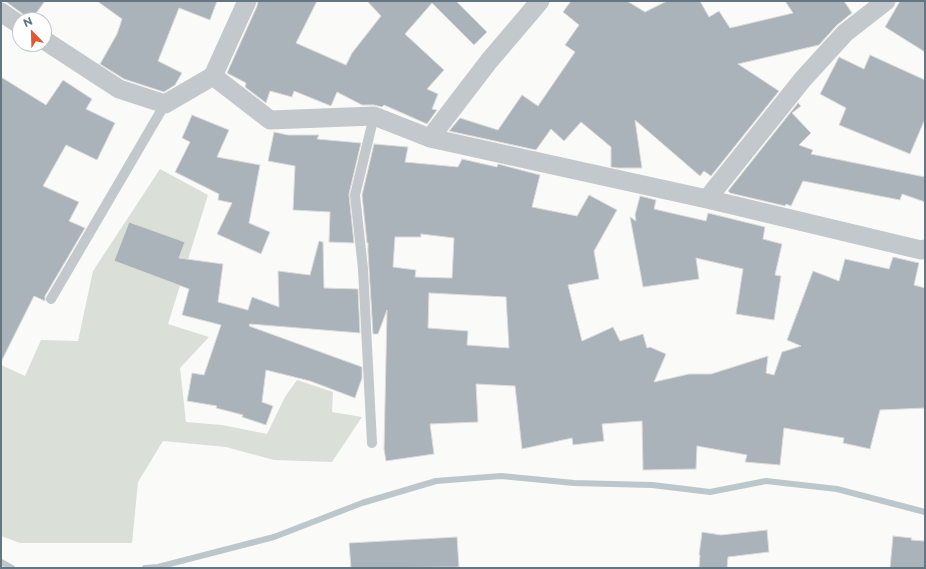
<!DOCTYPE html>
<html>
<head>
<meta charset="utf-8">
<style>
  body { margin:0 }
  #map { position:relative; width:926px; height:569px; overflow:hidden; background:#fafaf8; font-family:Montserrat,sans-serif }
  canvas { display:block }
  .frame { position:absolute; inset:0; border:2px solid #657683; pointer-events:none }
  .north { position:absolute; left:12px; top:12px; width:40px; height:40px; box-sizing:border-box; background:#fff; border:1px solid #c1c8cd; border-radius:50%; rotate:337deg; font-size:11px; font-weight:700; line-height:16px; text-align:center; color:#657683 }
  .north::after { content:''; display:block; margin:auto; width:14px; height:18px; background:#e4572e; clip-path:polygon(50% 0,100% 100%,50% 72%,0 100%) }
</style>
</head>
<body>
<div id="map">
<canvas width="926" height="569"></canvas>
<div class="frame"></div>
<div class="north">N</div>
</div>
<script>
const g = document.querySelector('canvas').getContext('2d');
g.lineJoin = 'round';
function fillPath(path, color) { g.fillStyle = color; g.fill(path, 'evenodd'); }
const shape = rows => new Path2D(rows.map(r => 'M' + r).join(''));
function stroke(path, color, width, dash) { g.strokeStyle = color; g.lineWidth = width; g.lineCap = dash ? 'butt' : 'round'; g.setLineDash(dash || []); g.stroke(path); }
const green = shape([
  [160,169,208,195,168,324,209,337,180,368,186,422,222,425,267,434,285,397,297,380,333,392,332,412,362,417,332,462,274,460,226,447,163,441,138,482,132,543,20,543,1,536,1,365,25,376,41,340,78,341,93,271]
]);
const stream = shape([
  [1,562,12,568],
  [145,568,158,567,274,537,362,503,436,481,501,476,574,483,652,485,710,492,766,481,837,489,925,512]
]);
const building = shape([
  [5,1,45,1,31,20,5,1],
  [97,1,217,1,210,20,179,8,158,61,182,73,175,85,164,92,124,79,100,64,117,34,122,19,97,1],
  [258,1,317,1,296,43,346,65,352,53,381,16,367,1,456,1,487,32,474,45,432,3,405,34,444,70,427,89,438,94,432,109,437,110,427,124,384,105,382,107,374,105,362,105,337,92,331,106,294,91,292,97,270,91,266,103,245,87,246,83,227,73,257,6,258,1],
  [571,1,627,1,645,12,667,1,700,1,709,17,719,11,730,28,793,13,785,1,844,1,852,13,837,25,819,45,738,64,779,91,711,176,704,171,700,176,635,120,642,168,618,168,611,167,611,147,581,122,564,141,551,129,536,150,449,131,460,118,498,130,522,95,538,106,575,52,565,45,579,25,563,12,571,1],
  [900,1,925,1,925,52,885,27,900,1],
  [870,55,925,80,925,119,910,154,839,125,846,108,820,94,839,57,864,69,870,55],
  [1,77,46,105,63,80,92,99,86,109,115,123,97,160,66,145,43,186,79,202,69,221,85,228,45,296,45,301,34,296,1,362,1,77],
  [798,103,801,106,792,113,811,133,799,145,813,150,811,154,925,177,925,202,902,194,900,200,803,181,791,206,786,204,785,206,730,193,728,191,798,103],
  [192,115,229,130,217,157,260,165,249,223,270,232,261,254,217,234,232,203,218,200,219,194,175,172,190,142,182,138,192,115],
  [274,132,288,135,319,135,317,139,361,143,349,194,354,243,329,242,330,212,293,210,295,166,268,161,274,132],
  [374,144,408,147,405,162,458,167,462,159,497,167,498,164,540,175,532,207,577,216,589,195,617,210,594,251,599,279,568,285,582,341,613,327,620,341,643,334,647,348,650,347,666,354,654,382,689,374,711,374,768,356,766,373,774,375,782,352,801,346,787,340,813,271,839,281,845,259,889,269,893,257,919,263,914,285,925,288,925,408,880,410,870,449,843,443,844,438,784,428,780,465,745,462,747,455,697,446,696,469,643,470,642,421,602,424,604,441,573,445,572,438,522,449,515,386,476,384,478,422,430,424,434,454,386,461,384,449,387,310,378,334,373,334,368,252,368,243,367,243,362,195,374,144],
  [421,234,454,238,452,278,415,277,416,270,393,267,395,237,421,237,421,234],
  [429,293,506,297,509,348,467,345,468,331,428,328,429,293],
  [640,196,656,200,654,209,706,221,708,213,765,227,763,239,782,244,775,275,781,276,774,320,736,314,743,269,696,258,699,279,643,287,630,217,636,221,635,215,640,196],
  [129,222,185,242,179,258,223,264,218,302,248,310,252,297,279,307,278,271,310,275,319,241,323,242,324,288,358,289,360,333,250,324,249,326,362,367,362,378,355,398,310,381,266,370,262,402,273,406,266,425,242,417,243,415,216,408,217,406,187,401,192,373,204,375,221,325,182,315,189,289,114,261,129,222],
  [767,530,769,552,728,557,727,568,699,568,700,555,699,555,702,532,721,535,767,530],
  [893,536,912,538,911,540,925,541,925,568,890,568,893,536],
  [457,537,459,567,351,568,349,543,457,537]
]);
const lane = shape([
  [51,299,165,104],
  [372,443,363,269,355,195,374,116]
]);
const street = shape([
  [1,12,20,25],
  [44,40,119,89,165,104,213,76,270,120,374,116,430,138,707,199,921,250,925,249],
  [213,76,247,1],
  [430,138,489,61,540,1],
  [707,199,803,79,845,33,886,1]
]);
fillPath(green, '#dadfd7');
stroke(stream, '#bbc7cb', 6);
fillPath(building, '#aab3b9');
stroke(building, '#dcdcda', 1);
stroke(lane, '#c3c8cc', 10);
stroke(street, '#c3c8cc', 19);
</script>
</body>
</html>
